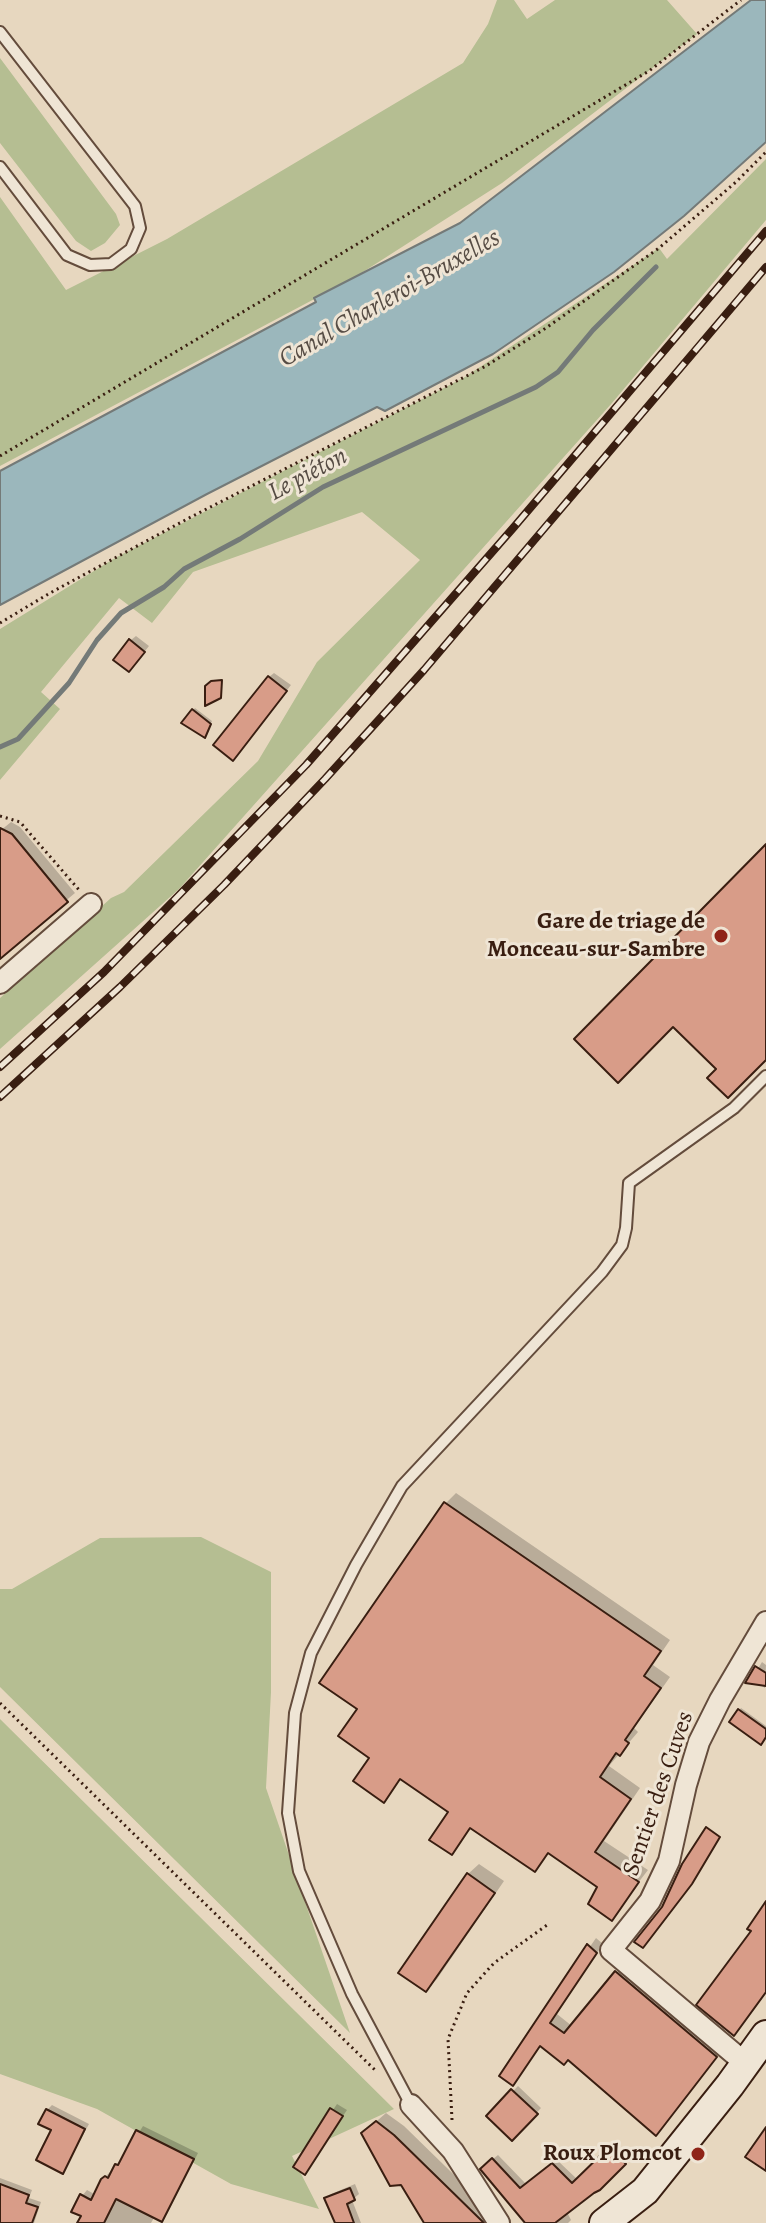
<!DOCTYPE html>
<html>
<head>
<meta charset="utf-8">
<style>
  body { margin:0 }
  canvas { display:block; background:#e7d7bf }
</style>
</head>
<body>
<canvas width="766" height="2223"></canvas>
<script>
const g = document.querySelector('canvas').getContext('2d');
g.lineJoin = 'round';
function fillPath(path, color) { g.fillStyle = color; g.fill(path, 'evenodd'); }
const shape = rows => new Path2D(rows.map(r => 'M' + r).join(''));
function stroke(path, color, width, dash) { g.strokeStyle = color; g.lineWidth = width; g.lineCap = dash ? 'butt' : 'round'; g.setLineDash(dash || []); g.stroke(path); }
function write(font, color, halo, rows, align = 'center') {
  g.font = font + ' Alegreya,serif'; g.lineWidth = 6; g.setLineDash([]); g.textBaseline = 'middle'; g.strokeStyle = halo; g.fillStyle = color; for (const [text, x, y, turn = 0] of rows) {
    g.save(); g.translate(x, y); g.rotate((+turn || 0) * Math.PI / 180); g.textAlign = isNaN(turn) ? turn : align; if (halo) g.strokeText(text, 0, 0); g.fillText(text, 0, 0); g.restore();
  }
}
const green = shape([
  [497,0,514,0,527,19,555,0,667,0,697,34,502,183,352,279,0,466,0,197,66,290,167,239,463,63,488,24],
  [0,58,116,214,120,225,105,243,91,251,76,241,0,143],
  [766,159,766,220,612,403,179,889,0,1049,0,998,111,898,124,892,258,761,317,662,420,560,362,512,193,572,152,623,119,598,41,692,60,709,0,780,0,629,115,558,465,377,659,248,667,259],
  [201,1537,271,1572,271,1692,266,1788,350,2033,0,1687,0,1589,12,1589,100,1538],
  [0,1719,394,2109,292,2156,319,2209,231,2184,97,2109,0,2074]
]);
const water = shape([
  [751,0,766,0,766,142,684,216,614,272,493,354,385,411,377,407,207,494,0,605,0,471,316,302,314,298,460,223,751,0]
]);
const shadow = shape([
  [136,636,149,646,134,665,131,640],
  [274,673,291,685,238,753,269,677],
  [195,708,212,721,206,734,184,723],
  [11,822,20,827,75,893,0,956,0,831],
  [456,1493,670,1640,653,1665,670,1677,634,1728,638,1732,609,1766,640,1788,604,1841,648,1870,611,1918,600,1887,550,1852,535,1869,473,1826,451,1853,450,1811,402,1778,384,1800,359,1708,322,1683,446,1503],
  [762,1662,766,1665,765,1688,758,1683,750,1682],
  [741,1708,766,1726,766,1735,731,1722],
  [479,1864,504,1881,437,1979,426,1990,468,1874],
  [596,1938,603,1944,557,2014,572,2026,624,1964,724,2048,664,2126,568,2058,542,2044,513,2083,501,2076],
  [518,2086,541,2108,512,2139,489,2116],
  [337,2104,347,2110,305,2172,296,2166],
  [52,2105,89,2124,63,2172,47,2110],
  [386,2113,404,2126,487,2207,488,2223,426,2223,402,2183,363,2133],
  [143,2126,198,2153,167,2214,161,2219,155,2216,151,2223,79,2223,83,2215,82,2196,87,2190,96,2195,102,2180,122,2160],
  [615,2144,630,2158,599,2189,567,2212,571,2220,568,2223,528,2223,487,2164,498,2155,526,2184,557,2160,578,2180],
  [0,2178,32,2190,29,2198,41,2202,34,2223,0,2223],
  [355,2184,359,2194,352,2200,361,2223,336,2223,326,2199,331,2194]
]);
const stream = shape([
  [0,747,18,739,69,683,97,640,121,613,164,587,184,569,240,539,323,487,536,387,558,372,593,330,656,267]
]);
const building = shape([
  [129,639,145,652,129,672,113,660,129,639],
  [268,676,287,691,233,761,213,745,268,676],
  [222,680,221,698,205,706,205,686,211,681,222,680],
  [192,709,211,724,205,738,181,723,192,709],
  [0,828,12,834,68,902,0,959,0,828],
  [766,844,766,1060,728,1098,707,1078,716,1069,673,1027,618,1083,574,1039,766,844],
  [444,1502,661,1651,644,1676,661,1688,625,1740,629,1743,620,1756,616,1753,600,1777,631,1799,595,1852,639,1882,612,1921,588,1904,597,1887,548,1853,535,1872,470,1828,452,1855,429,1840,448,1812,400,1779,384,1803,353,1781,369,1758,338,1736,357,1709,319,1683,444,1502],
  [755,1666,766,1673,766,1686,745,1683,755,1666],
  [738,1709,766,1729,766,1737,761,1745,729,1722,738,1709],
  [706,1827,720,1837,692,1884,643,1948,634,1942,662,1907,682,1864,706,1827],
  [467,1873,495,1893,426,1992,398,1973,467,1873],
  [766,1901,766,1992,734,2036,696,2005,751,1931,747,1929,766,1901],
  [587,1944,597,1953,550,2023,564,2033,615,1971,717,2057,656,2136,568,2060,564,2065,540,2046,513,2086,499,2076,587,1944],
  [511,2089,538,2114,512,2141,486,2116,511,2089],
  [330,2108,343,2116,305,2175,293,2167,330,2108],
  [46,2109,85,2129,63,2174,36,2160,51,2130,38,2124,46,2109],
  [376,2121,394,2135,484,2223,424,2223,401,2185,390,2186,361,2133,376,2121],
  [766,2127,766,2171,745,2157,766,2127],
  [136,2130,194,2159,162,2222,116,2199,104,2223,77,2223,81,2216,71,2212,80,2194,91,2200,101,2179,105,2176,108,2178,115,2164,118,2165,136,2130],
  [609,2147,626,2164,600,2190,594,2193,555,2223,525,2223,480,2169,492,2158,520,2188,552,2163,572,2183,609,2147],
  [0,2184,29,2195,26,2203,38,2207,32,2223,0,2223,0,2184],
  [350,2188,355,2200,347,2204,354,2223,335,2223,324,2198,350,2188]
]);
const path = shape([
  [0,456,649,71,741,0],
  [0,623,50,593,189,518,486,366,546,328,659,248,736,182,766,152],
  [0,816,20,822,80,891],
  [0,1703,377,2072],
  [452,2120,448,2039,467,1993,494,1963,547,1925]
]);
const service = shape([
  [0,32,135,206,140,228,131,249,111,264,90,265,67,255,0,167],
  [411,2105,352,1994,299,1871,288,1813,295,1713,311,1653,356,1565,402,1486,602,1272,622,1245,626,1228,629,1183,734,1108,766,1076]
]);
const minor = shape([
  [0,983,91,904],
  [745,2063,611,1950,650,1901,669,1861,686,1785,699,1742,720,1700,766,1622],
  [411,2105,453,2151,499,2223]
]);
const secondary = shape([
  [604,2223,645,2191,730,2085,766,2035]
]);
const rail = shape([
  [0,1067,104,972,306,765,514,527,766,231],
  [0,1097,120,987,224,885,325,779,424,670,766,267]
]);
const markers = [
  [721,936,8,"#8f2418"],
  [698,2154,8,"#8f2418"]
];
const poiNames = [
  ["Gare de triage de",705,922],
  ["Monceau-sur-Sambre",705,950],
  ["Roux Plomcot",682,2154]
];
const streetNames = [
  ["Sentier des Cuves",659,1794,-71]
];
const waterNames = [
  ["Canal Charleroi-Bruxelles",390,299,-30],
  ["Le piéton",308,475,-28]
];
fillPath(green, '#b5be92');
fillPath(water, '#9bb7bc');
stroke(water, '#747a78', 2);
fillPath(shadow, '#0003');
stroke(stream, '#747a78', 5);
fillPath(building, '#d89c88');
stroke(building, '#391e11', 2);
stroke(service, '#644c3c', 14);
stroke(minor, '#644c3c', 24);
stroke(secondary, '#391e11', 32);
stroke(path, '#391e11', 3, [2, 4]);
stroke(service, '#efe5d5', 10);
stroke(minor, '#efe5d5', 20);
stroke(secondary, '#efe5d5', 28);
stroke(rail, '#391e11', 8);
stroke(rail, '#efe5d5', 5, [15]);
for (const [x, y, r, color] of markers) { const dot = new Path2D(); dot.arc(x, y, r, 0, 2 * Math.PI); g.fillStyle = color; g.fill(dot); stroke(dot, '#efe5d5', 3); }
write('bold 24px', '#391e11', '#efe5d5', poiNames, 'right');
write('24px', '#391e11', '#efe5d5', streetNames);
write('italic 26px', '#564c44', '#efe5d5', waterNames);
</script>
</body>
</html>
